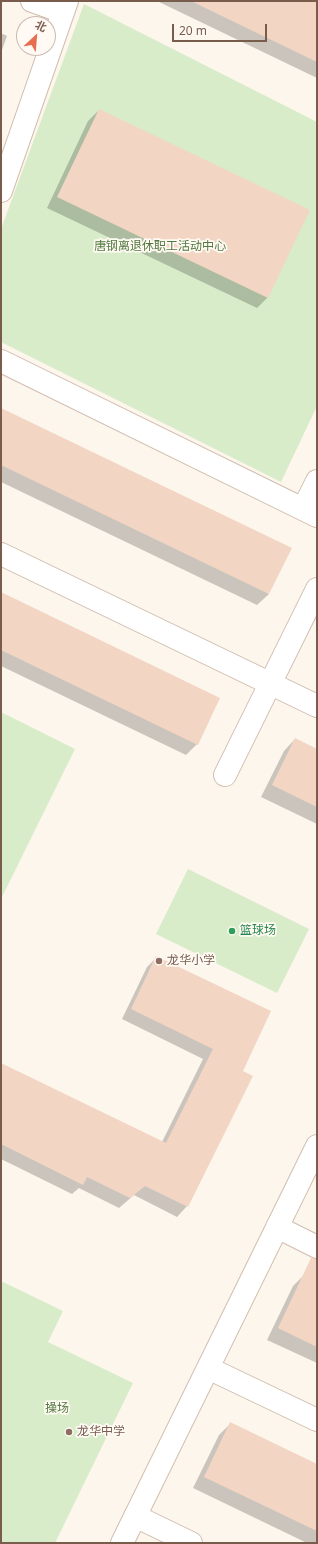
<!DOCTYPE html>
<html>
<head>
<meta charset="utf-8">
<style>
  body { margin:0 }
  #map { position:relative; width:318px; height:1544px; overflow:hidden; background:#fdf6ec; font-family:"Noto Sans","Noto Sans SC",sans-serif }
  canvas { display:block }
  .frame { position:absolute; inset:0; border:2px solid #7a5c4d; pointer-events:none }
  .north { position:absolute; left:16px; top:16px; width:40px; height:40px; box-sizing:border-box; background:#fffaf3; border:1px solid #cabbb1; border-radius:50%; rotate:26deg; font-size:11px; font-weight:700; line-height:16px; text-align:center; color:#7a5c4d }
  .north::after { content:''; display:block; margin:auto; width:14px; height:18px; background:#e76f51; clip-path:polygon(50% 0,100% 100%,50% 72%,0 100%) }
  .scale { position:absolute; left:172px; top:24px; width:95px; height:18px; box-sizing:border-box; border:2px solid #7a5c4d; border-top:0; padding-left:5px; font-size:12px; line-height:14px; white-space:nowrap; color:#7a5c4d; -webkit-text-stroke:3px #fffaf3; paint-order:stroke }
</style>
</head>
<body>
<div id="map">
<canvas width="318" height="1544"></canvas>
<div class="frame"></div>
<div class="north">北</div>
<div class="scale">20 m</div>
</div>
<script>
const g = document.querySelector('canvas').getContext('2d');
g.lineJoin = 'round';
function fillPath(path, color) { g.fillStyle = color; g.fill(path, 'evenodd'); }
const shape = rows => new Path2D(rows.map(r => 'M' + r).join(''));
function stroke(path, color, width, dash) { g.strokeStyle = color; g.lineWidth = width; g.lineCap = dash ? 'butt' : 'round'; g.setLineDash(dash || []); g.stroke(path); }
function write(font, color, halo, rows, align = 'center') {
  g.font = font + ' "Noto Sans","Noto Sans SC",sans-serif'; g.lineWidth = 3.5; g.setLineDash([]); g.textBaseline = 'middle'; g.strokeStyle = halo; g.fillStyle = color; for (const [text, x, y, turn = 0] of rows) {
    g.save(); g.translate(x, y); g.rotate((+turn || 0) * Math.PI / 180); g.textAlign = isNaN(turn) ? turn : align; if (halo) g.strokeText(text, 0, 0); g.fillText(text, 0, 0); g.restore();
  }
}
const green = shape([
  [84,4,317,122,317,406,281,482,1,342,1,229],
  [1,712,75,749,1,899],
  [188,869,309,929,277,993,156,934],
  [1,1281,63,1311,48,1342,133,1383,55,1543,1,1543]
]);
const shadow = shape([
  [157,1,308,1,317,5,317,78],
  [1,33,7,36,1,53],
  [99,110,268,297,257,308,47,208,88,121],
  [1,409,269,594,257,605,1,482],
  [1,593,197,744,186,755,1,666],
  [295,739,317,750,317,824,261,797,284,751],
  [157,957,241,1071,187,1206,177,1217,134,1195,119,1208,79,1188,72,1194,1,1159,1,1064,162,1142,203,1059,122,1019,147,967],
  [305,1274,317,1280,317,1363,267,1340,293,1286],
  [230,1424,317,1465,317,1543,307,1543,193,1488,219,1435]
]);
const building = shape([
  [191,1,317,1,317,62],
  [99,109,310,210,268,298,57,197],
  [1,408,292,548,269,594,1,465],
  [1,592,220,698,198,745,1,650],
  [295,738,317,749,317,807,272,785],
  [156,956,271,1011,243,1071,253,1076,188,1207,145,1186,130,1198,87,1177,83,1185,1,1144,1,1063,166,1143,213,1049,131,1009],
  [311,1258,317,1259,317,1347,278,1328],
  [230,1422,317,1464,317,1531,204,1477]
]);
const minor = shape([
  [32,1,63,12],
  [1,191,67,1],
  [1,361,317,516],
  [303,509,317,481],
  [1,554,317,706],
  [225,775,317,589],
  [277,1227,317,1247],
  [208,1368,317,1420],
  [135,1516,191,1543],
  [122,1543,317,1146]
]);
const markers = [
  [232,931,4,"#2e9e5b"],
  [159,961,4,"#8d6e63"],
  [69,1432,4,"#8d6e63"]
];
const parkNames = [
  ["唐钢离退休职工活动中心",160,247],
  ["操场",57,1409]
];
const leisureNames = [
  ["篮球场",240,931]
];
const educationNames = [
  ["龙华小学",167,961],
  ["龙华中学",77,1432]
];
fillPath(green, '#d8ecc9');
fillPath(shadow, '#0003');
fillPath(building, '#f3d5c3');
stroke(minor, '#d1beb0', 24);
stroke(minor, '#fff', 22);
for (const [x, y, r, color] of markers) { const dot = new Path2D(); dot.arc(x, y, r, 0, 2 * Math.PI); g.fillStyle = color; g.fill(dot); stroke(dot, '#fffaf3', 1.5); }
write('12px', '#537a41', '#fffaf3', parkNames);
write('12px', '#27864d', '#fffaf3', leisureNames, 'left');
write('12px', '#785e54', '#fffaf3', educationNames, 'left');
</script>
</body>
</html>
